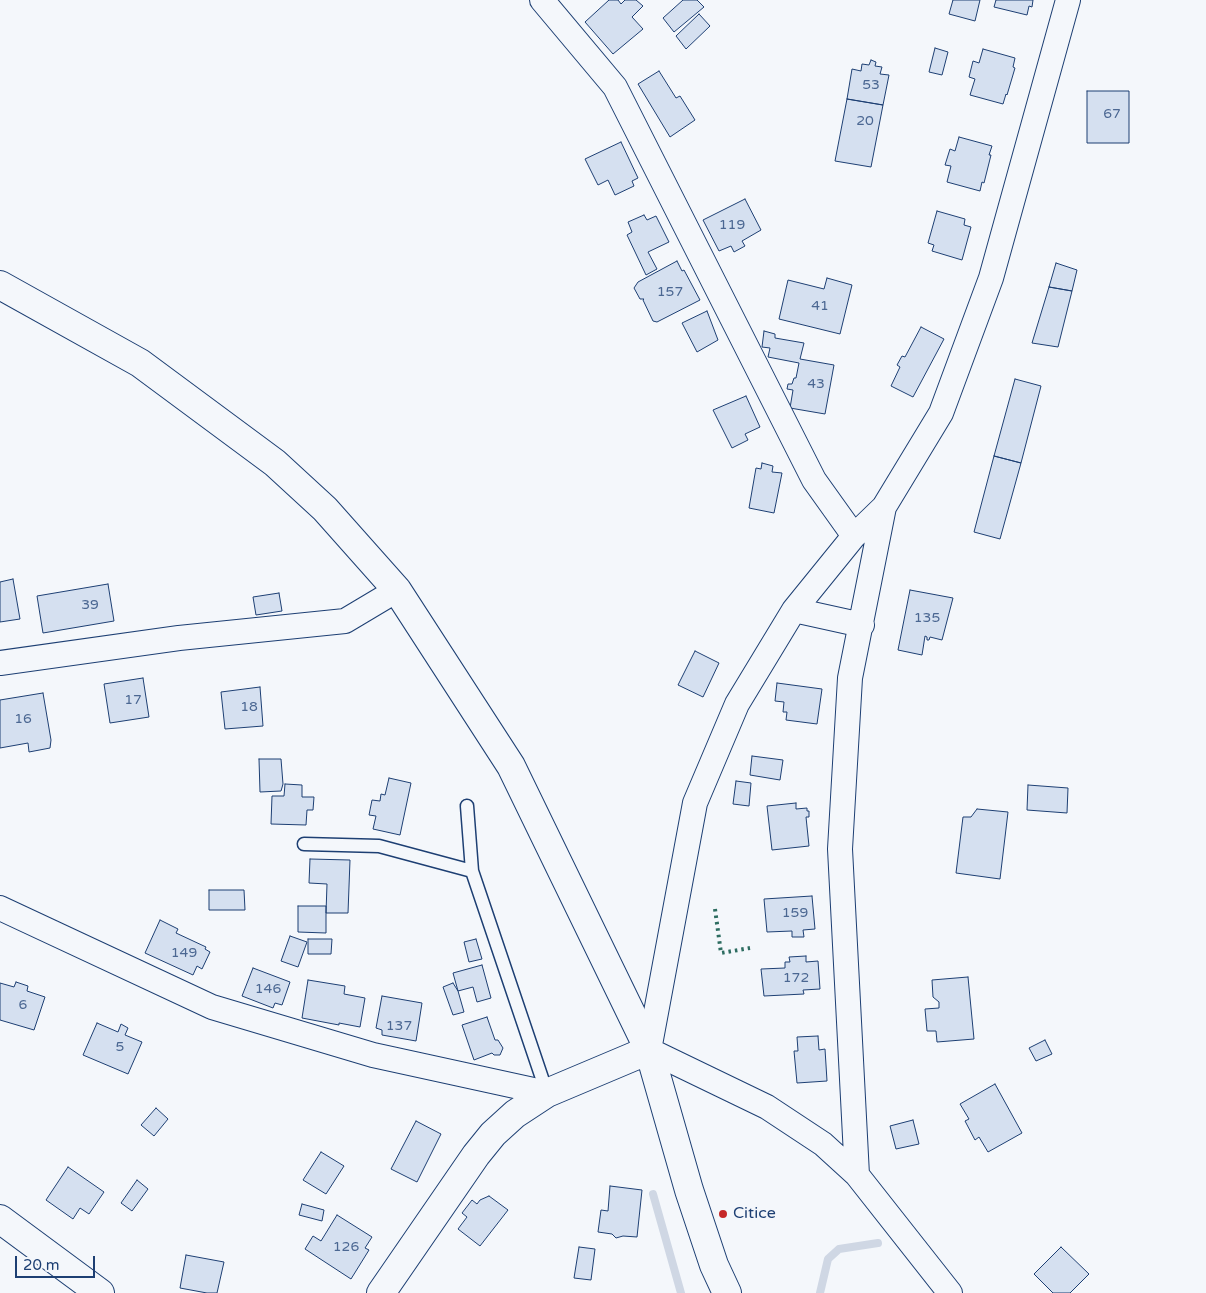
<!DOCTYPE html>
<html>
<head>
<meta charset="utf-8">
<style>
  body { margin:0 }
  #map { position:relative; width:1206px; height:1293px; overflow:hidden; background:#f4f7fb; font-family:"Varela Round",sans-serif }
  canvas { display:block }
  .scale { position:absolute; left:15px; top:1256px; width:80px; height:22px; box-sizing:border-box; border:2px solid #1d3f73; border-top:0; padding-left:6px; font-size:15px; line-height:18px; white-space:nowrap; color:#1d3f73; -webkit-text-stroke:4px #f4f7fb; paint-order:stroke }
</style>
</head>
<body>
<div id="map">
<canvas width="1206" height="1293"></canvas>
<div class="scale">20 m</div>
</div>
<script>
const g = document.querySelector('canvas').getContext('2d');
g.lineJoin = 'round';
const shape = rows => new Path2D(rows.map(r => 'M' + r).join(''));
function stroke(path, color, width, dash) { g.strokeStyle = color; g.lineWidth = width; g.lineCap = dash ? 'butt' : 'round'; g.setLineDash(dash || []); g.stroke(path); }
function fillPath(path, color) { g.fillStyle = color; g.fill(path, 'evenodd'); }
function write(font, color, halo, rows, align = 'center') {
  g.font = font + ' "Varela Round",sans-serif'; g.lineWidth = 4; g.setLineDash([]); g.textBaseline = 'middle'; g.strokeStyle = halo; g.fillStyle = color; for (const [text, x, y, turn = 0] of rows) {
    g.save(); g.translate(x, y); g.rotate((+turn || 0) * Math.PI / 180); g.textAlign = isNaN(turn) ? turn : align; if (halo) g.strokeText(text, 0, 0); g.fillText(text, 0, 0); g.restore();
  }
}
const stream = shape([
  [653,1194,681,1293],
  [820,1293,828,1259,839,1249,878,1243]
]);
const building = shape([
  [609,0,618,0,621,4,625,0,636,0,643,6,632,17,643,29,613,54,585,22,609,0],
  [683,0,697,0,704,7,674,32,663,18,683,0],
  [953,0,980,0,975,21,949,14,953,0],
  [996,0,1033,0,1032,7,1029,6,1027,15,994,7,996,0],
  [699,14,710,26,686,49,676,36,699,14],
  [935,48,948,52,942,75,929,72,935,48],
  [983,49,1015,58,1013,67,1015,68,1007,95,1006,94,1003,104,970,95,975,79,969,77,973,61,979,63,983,49],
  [871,60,876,62,875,66,882,67,880,74,889,75,883,105,847,99,852,69,861,71,862,64,869,65,871,60],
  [659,71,676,98,680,96,695,120,670,137,638,84,659,71],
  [1087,91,1129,91,1129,143,1087,143,1087,91],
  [847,99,883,105,871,167,835,161,847,99],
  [959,137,992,146,989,155,991,155,984,183,982,182,980,191,947,182,951,166,945,165,950,149,955,151,959,137],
  [621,142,638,178,632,181,634,186,615,195,608,180,598,185,585,159,621,142],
  [745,199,761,230,742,241,745,246,734,252,731,246,719,251,703,220,745,199],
  [937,211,965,219,964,225,971,227,962,260,932,251,934,245,928,243,937,211],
  [644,215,647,220,656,216,669,242,648,252,657,269,646,275,627,235,632,232,628,222,644,215],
  [677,261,682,271,684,270,700,300,657,322,653,321,643,300,644,299,640,299,634,288,638,282,677,261],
  [1056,263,1077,270,1072,291,1049,287,1056,263],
  [827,278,852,285,840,334,779,319,788,280,824,289,827,278],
  [1049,287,1072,291,1058,347,1032,343,1049,287],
  [707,311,718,340,697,352,682,323,707,311],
  [921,327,944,339,913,397,891,386,900,367,897,365,902,356,905,357,921,327],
  [764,331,775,334,775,338,804,343,800,359,834,365,825,414,790,408,793,390,787,389,788,384,792,384,794,378,796,378,799,363,768,357,770,348,762,347,764,331],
  [1015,379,1041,386,1021,463,994,456,1015,379],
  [746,396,760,427,745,434,748,440,732,448,713,410,746,396],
  [994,456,1021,463,1000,539,974,532,994,456],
  [762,463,773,466,772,472,782,473,774,513,749,508,756,468,761,469,762,463],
  [13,579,20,619,0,622,0,582,13,579],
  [108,584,114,621,43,633,37,596,108,584],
  [910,590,953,598,942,640,930,637,929,640,927,640,927,637,925,636,922,655,898,650,910,590],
  [279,593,282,611,256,615,253,597,279,593],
  [695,651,719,663,703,697,678,685,695,651],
  [143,678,149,717,110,723,104,684,143,678],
  [777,683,822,689,817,724,786,720,787,712,783,712,784,702,775,701,777,683],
  [260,687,263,726,225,729,221,692,260,687],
  [43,693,51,740,50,748,29,752,28,743,0,748,0,700,43,693],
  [752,756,783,760,780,780,750,775,752,756],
  [259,759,281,759,283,784,281,791,260,792,259,759],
  [389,778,411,783,400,835,373,829,376,816,369,815,372,800,380,801,381,794,385,795,389,778],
  [736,781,751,783,749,806,733,804,736,781],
  [285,784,302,785,302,797,314,797,313,810,307,810,306,825,271,824,272,796,284,796,285,784],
  [1028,785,1068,788,1067,813,1027,810,1028,785],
  [796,803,796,809,807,808,807,811,809,811,809,817,806,817,809,846,772,850,767,806,796,803],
  [977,809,1008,812,1000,879,956,873,963,817,971,817,977,809],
  [310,859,350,860,348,913,326,913,327,884,309,883,310,859],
  [209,890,244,890,245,910,209,910,209,890],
  [812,896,815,929,803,930,804,937,792,937,792,931,767,932,764,899,812,896],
  [298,906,326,906,326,933,298,932,298,906],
  [160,920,178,929,176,933,206,947,205,949,210,952,202,969,197,966,193,975,145,953,160,920],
  [290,936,307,942,298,967,281,961,290,936],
  [308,939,332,939,331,954,308,954,308,939],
  [476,939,482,959,469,962,464,942,476,939],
  [806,956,806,962,818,961,820,989,803,990,804,994,764,996,761,969,785,968,785,962,790,962,789,957,806,956],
  [482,965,491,998,477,1002,473,987,458,991,453,973,482,965],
  [253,968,290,982,282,1005,275,1003,273,1008,242,996,253,968],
  [968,977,974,1039,937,1042,936,1031,927,1031,925,1009,939,1008,939,1002,933,997,932,980,968,977],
  [308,980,345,986,344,994,365,998,360,1027,339,1023,339,1025,302,1018,308,980],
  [16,982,28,986,27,991,45,997,34,1030,0,1020,0,983,14,987,16,982],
  [453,983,458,991,464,1012,453,1015,443,987,453,983],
  [382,996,422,1003,416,1041,382,1035,382,1030,376,1028,382,996],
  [487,1017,495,1040,498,1040,503,1048,500,1055,494,1055,492,1053,474,1060,462,1025,487,1017],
  [97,1023,118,1032,121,1024,128,1028,125,1035,142,1042,128,1074,83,1055,97,1023],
  [818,1036,819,1050,825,1049,827,1081,797,1083,794,1051,798,1051,797,1037,818,1036],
  [1045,1040,1052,1054,1036,1061,1029,1048,1045,1040],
  [995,1084,1022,1133,988,1152,979,1137,975,1140,965,1121,969,1119,960,1104,995,1084],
  [156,1108,168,1119,154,1136,141,1125,156,1108],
  [913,1120,919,1144,896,1149,890,1126,913,1120],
  [416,1121,441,1134,417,1182,391,1169,416,1121],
  [321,1152,344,1166,326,1194,303,1180,321,1152],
  [68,1167,104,1192,89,1214,80,1208,73,1219,46,1200,68,1167],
  [137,1180,148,1189,132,1211,121,1203,137,1180],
  [610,1186,642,1190,637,1237,623,1236,616,1238,612,1234,598,1232,601,1210,608,1211,610,1186],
  [489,1196,508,1210,480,1246,458,1229,467,1217,462,1213,472,1200,477,1204,480,1200,489,1196],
  [302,1204,324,1210,322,1221,299,1215,302,1204],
  [337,1215,372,1237,365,1248,369,1250,351,1279,305,1249,313,1236,321,1241,337,1215],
  [579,1247,595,1249,591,1280,574,1278,579,1247],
  [1061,1247,1089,1274,1070,1293,1053,1293,1034,1274,1061,1247],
  [186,1255,224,1262,217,1293,207,1293,180,1288,186,1255]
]);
const lane = shape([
  [467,806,472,871,547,1093],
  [304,844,379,846,472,871]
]);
const street = shape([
  [542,0,615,87,814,480,854,536],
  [794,610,862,625],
  [0,663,179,638,345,621,397,590],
  [0,908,212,1007,373,1055,547,1093],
  [857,1175,840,849,850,678,884,507],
  [950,1293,857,1175,823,1144,767,1107,649,1050,695,803,737,704,794,610,854,536,884,507,941,413,991,278,1068,0]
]);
const secondary = shape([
  [0,285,140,363,275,463,325,509,397,590,511,766,649,1050,689,1190,714,1265,727,1293],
  [0,1219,100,1293],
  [381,1293,476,1155,493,1134,515,1114,547,1093,649,1050]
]);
const hedge = shape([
  [715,909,721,953,750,948]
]);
const markers = [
  [723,1214,5,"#c62828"]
];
const numberNames = [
  ["53",871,85],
  ["67",1112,114],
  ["20",865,121],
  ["119",732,225],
  ["157",670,292],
  ["41",820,306],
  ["43",816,384],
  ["39",90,605],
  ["135",927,618],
  ["17",133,700],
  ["18",249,707],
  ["16",23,719],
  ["159",795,913],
  ["149",184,953],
  ["172",796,978],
  ["146",268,989],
  ["6",23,1005],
  ["137",399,1026],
  ["5",120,1047],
  ["126",346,1247]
];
const poiNames = [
  ["Citice",733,1214]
];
stroke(stream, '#cfd7e4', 8);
fillPath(building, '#d5e0f0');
stroke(building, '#1d3f73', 1);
stroke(lane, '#1d3f73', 15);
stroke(street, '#1d3f73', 26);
stroke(secondary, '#1d3f73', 30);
stroke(lane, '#f4f7fb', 12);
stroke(street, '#f4f7fb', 24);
stroke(secondary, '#f4f7fb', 28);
stroke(hedge, '#2c6c60', 4, [2.5, 4]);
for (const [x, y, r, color] of markers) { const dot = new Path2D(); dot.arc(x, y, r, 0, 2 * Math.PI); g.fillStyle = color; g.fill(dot); stroke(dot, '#f4f7fb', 2); }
write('14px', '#4b6792', null, numberNames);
write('16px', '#1d3f73', '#f4f7fb', poiNames, 'left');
</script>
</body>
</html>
